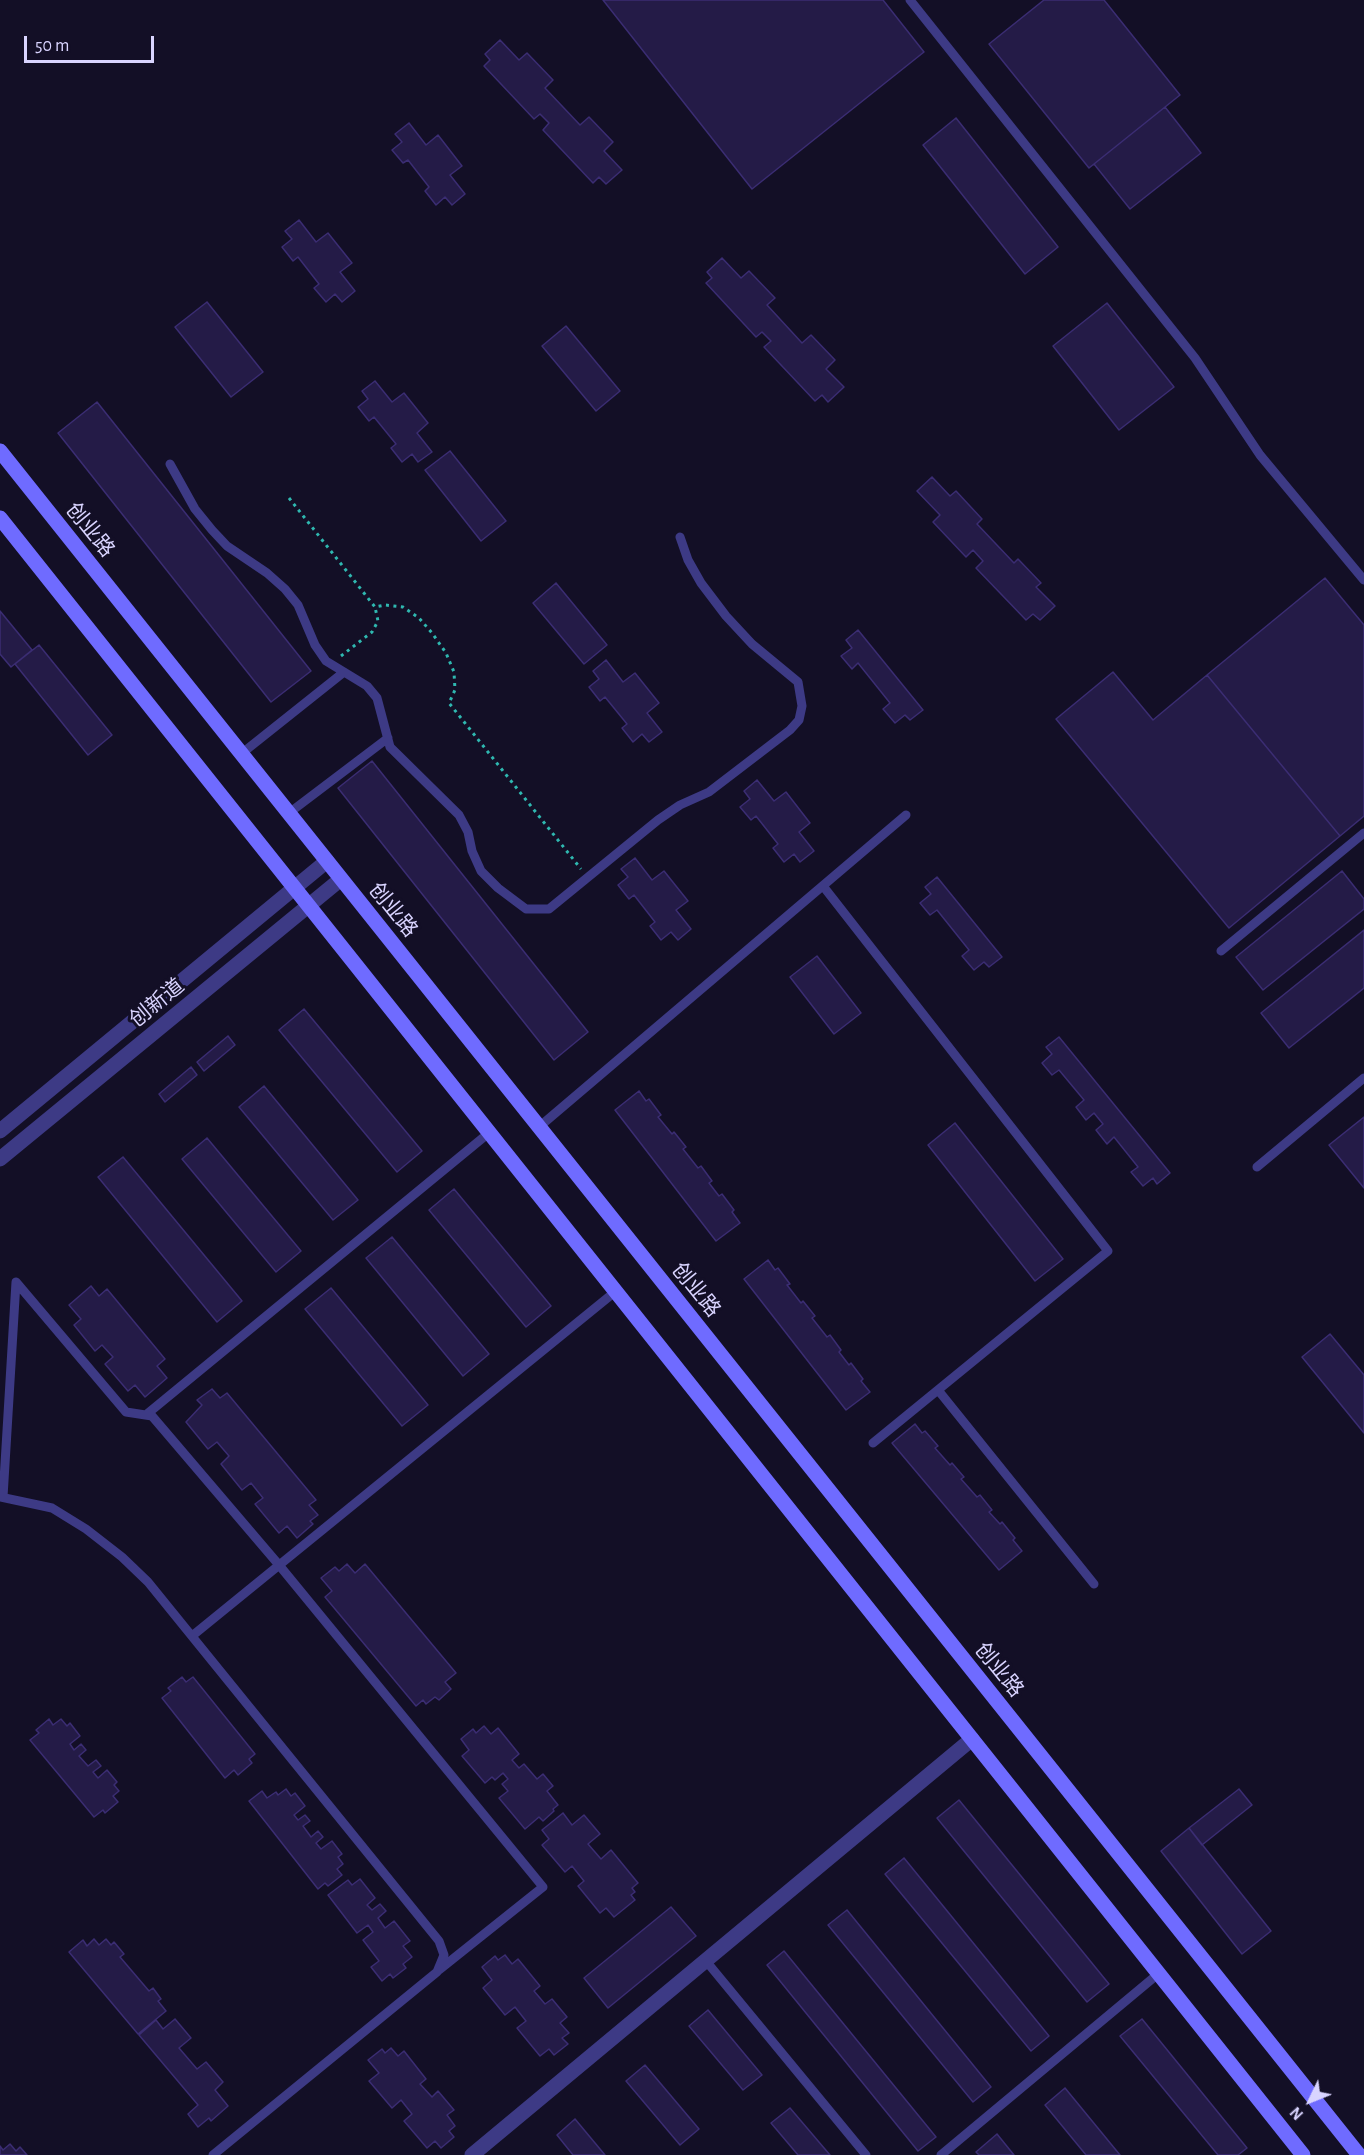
<!DOCTYPE html>
<html>
<head>
<meta charset="utf-8">
<style>
  body { margin:0 }
  #map { position:relative; width:1364px; height:2155px; overflow:hidden; background:#130f26; font-family:"Alegreya Sans",sans-serif }
  canvas { display:block }
  .north { position:absolute; left:1280px; top:2071px; width:60px; height:60px; -webkit-text-stroke:4px #130f26; paint-order:stroke; rotate:227deg; font-size:16px; font-weight:700; line-height:24px; text-align:center; color:#d9d4ff }
  .north::after { content:''; display:block; margin:auto; width:21px; height:27px; background:#d9d4ff; clip-path:polygon(50% 0,100% 100%,50% 72%,0 100%) }
  .scale { position:absolute; left:24px; top:36px; width:130px; height:27px; box-sizing:border-box; border:3px solid #d9d4ff; border-top:0; padding-left:8px; font-size:18px; line-height:21px; white-space:nowrap; color:#d9d4ff; -webkit-text-stroke:4px #130f26; paint-order:stroke }
</style>
</head>
<body>
<div id="map">
<canvas width="1364" height="2155"></canvas>
<div class="north">N</div>
<div class="scale">50 m</div>
</div>
<script>
const g = document.querySelector('canvas').getContext('2d');
g.lineJoin = 'round';
function fillPath(path, color) { g.fillStyle = color; g.fill(path, 'evenodd'); }
const shape = rows => new Path2D(rows.map(r => 'M' + r).join(''));
function stroke(path, color, width, dash) { g.strokeStyle = color; g.lineWidth = width; g.lineCap = dash ? 'butt' : 'round'; g.setLineDash(dash || []); g.stroke(path); }
function write(font, color, halo, rows, align = 'center') {
  g.font = font + ' "Alegreya Sans","Noto Sans SC",sans-serif'; g.lineWidth = 6; g.setLineDash([]); g.textBaseline = 'middle'; g.strokeStyle = halo; g.fillStyle = color; for (const [text, x, y, turn = 0] of rows) {
    g.save(); g.translate(x, y); g.rotate((+turn || 0) * Math.PI / 180); g.textAlign = isNaN(turn) ? turn : align; if (halo) g.strokeText(text, 0, 0); g.fillText(text, 0, 0); g.restore();
  }
}
const building = shape([
  [603,0,883,0,924,52,752,189,603,0],
  [1044,0,1104,0,1180,95,1089,168,989,44,1044,0],
  [500,40,519,60,527,53,553,80,545,88,580,125,589,117,613,142,604,151,622,170,606,184,599,177,593,183,543,130,549,123,540,114,534,119,484,66,490,60,485,54,500,40],
  [1165,107,1201,153,1130,209,1094,164,1165,107],
  [956,118,1058,247,1025,274,923,145,956,118],
  [409,123,426,145,438,135,462,166,450,175,465,194,452,205,445,197,436,205,425,191,429,187,408,160,403,163,392,150,402,142,395,134,409,123],
  [299,220,316,242,328,233,352,263,340,272,355,291,342,302,335,294,326,302,314,288,319,284,298,257,293,261,282,247,292,239,285,231,299,220],
  [722,258,741,278,749,271,775,298,767,305,802,343,811,335,835,360,826,369,844,387,828,402,822,395,815,401,764,347,771,341,762,332,756,337,706,283,712,278,707,272,722,258],
  [207,302,263,372,231,397,175,327,207,302],
  [1107,303,1174,387,1119,430,1053,346,1107,303],
  [566,326,620,391,596,411,542,346,566,326],
  [375,381,392,402,404,393,428,423,417,433,432,452,418,462,412,454,402,462,391,448,396,444,374,417,369,421,358,407,368,399,362,391,375,381],
  [97,402,311,671,271,702,58,433,97,402],
  [450,451,506,521,481,541,425,470,450,451],
  [932,477,950,496,956,491,982,519,977,524,1014,563,1018,559,1041,583,1036,587,1055,606,1040,620,1033,614,1026,620,976,568,983,561,973,550,966,557,933,522,940,515,917,491,932,477],
  [1325,578,1364,625,1364,816,1340,836,1207,675,1325,578],
  [556,583,607,645,584,664,533,603,556,583],
  [0,611,32,650,11,667,0,654,0,611],
  [858,630,923,710,910,720,905,715,895,723,883,709,890,703,858,663,852,669,841,656,852,648,846,640,858,630],
  [39,645,112,735,88,755,15,664,39,645],
  [606,660,623,682,635,673,659,703,647,713,662,732,649,742,642,734,633,742,622,728,627,724,605,697,600,701,589,687,599,679,593,671,606,660],
  [1113,672,1153,720,1207,675,1340,836,1229,928,1056,719,1113,672],
  [372,761,588,1032,554,1060,338,788,372,761],
  [757,780,774,801,786,792,810,823,799,832,814,851,800,862,794,854,784,862,773,848,778,844,756,816,751,820,740,807,750,799,744,791,757,780],
  [635,858,652,880,664,871,688,901,676,910,691,929,678,940,671,932,661,940,650,926,655,922,634,895,629,899,618,885,628,877,621,869,635,858],
  [1342,871,1364,899,1364,909,1263,990,1236,957,1342,871],
  [937,877,1002,957,989,967,984,962,974,970,962,956,969,950,937,910,930,915,920,903,931,894,925,887,937,877],
  [1364,930,1364,988,1289,1048,1261,1013,1364,930],
  [817,956,861,1013,834,1034,790,977,817,956],
  [304,1009,422,1151,397,1172,279,1030,304,1009],
  [228,1036,235,1045,204,1071,197,1062,228,1036],
  [1059,1037,1170,1173,1157,1184,1153,1178,1143,1186,1131,1172,1138,1167,1114,1137,1107,1144,1096,1130,1103,1124,1094,1113,1086,1120,1076,1107,1084,1100,1059,1070,1052,1075,1042,1063,1052,1054,1046,1047,1059,1037],
  [191,1067,197,1075,165,1102,159,1094,191,1067],
  [264,1086,358,1200,333,1220,239,1107,264,1086],
  [639,1091,646,1101,649,1099,661,1115,658,1117,672,1134,674,1132,686,1147,683,1149,698,1168,701,1166,712,1181,709,1183,719,1196,722,1194,734,1210,732,1212,740,1223,716,1241,615,1110,639,1091],
  [1364,1117,1364,1188,1329,1145,1364,1117],
  [955,1123,1063,1259,1035,1281,928,1145,955,1123],
  [207,1138,301,1251,276,1272,182,1159,207,1138],
  [123,1157,242,1301,217,1322,98,1177,123,1157],
  [454,1189,551,1306,526,1327,429,1210,454,1189],
  [392,1237,489,1354,463,1376,366,1258,392,1237],
  [768,1260,775,1270,778,1268,790,1284,787,1285,801,1303,803,1301,815,1316,812,1318,827,1337,830,1335,841,1350,839,1352,849,1365,851,1363,863,1379,861,1381,870,1392,846,1410,744,1279,768,1260],
  [91,1286,99,1296,107,1289,165,1359,157,1366,167,1378,145,1397,135,1385,128,1391,105,1364,113,1357,102,1345,95,1351,74,1325,81,1319,69,1305,91,1286],
  [331,1288,428,1405,402,1426,305,1309,331,1288],
  [1330,1334,1364,1375,1364,1433,1302,1357,1330,1334],
  [212,1389,220,1398,227,1393,316,1500,309,1505,318,1515,310,1521,313,1524,297,1538,287,1526,279,1533,255,1504,263,1498,251,1483,242,1490,221,1464,229,1456,217,1442,208,1449,186,1422,202,1405,197,1400,212,1389],
  [915,1424,922,1433,925,1431,938,1446,935,1448,950,1465,952,1463,964,1477,961,1479,977,1497,980,1495,992,1510,989,1512,1000,1524,1002,1522,1015,1538,1013,1540,1022,1551,999,1570,892,1443,915,1424],
  [347,1564,355,1573,365,1564,456,1673,445,1682,451,1689,439,1700,435,1697,426,1704,423,1700,416,1706,325,1597,332,1591,321,1578,335,1567,339,1571,347,1564],
  [182,1677,186,1682,193,1677,255,1754,249,1759,252,1763,238,1775,234,1770,225,1778,162,1698,171,1691,168,1688,182,1677],
  [49,1719,53,1725,61,1719,67,1726,70,1723,80,1736,70,1744,74,1750,81,1744,86,1750,79,1756,88,1766,96,1760,101,1766,93,1772,98,1778,107,1770,117,1782,114,1785,119,1791,113,1796,118,1802,105,1813,103,1810,94,1817,30,1740,39,1733,36,1730,49,1719],
  [484,1726,491,1734,498,1728,519,1754,512,1760,519,1768,524,1764,537,1779,543,1774,553,1786,547,1791,558,1805,553,1809,554,1811,543,1821,539,1817,525,1829,499,1798,508,1791,502,1784,508,1779,503,1773,495,1780,492,1777,485,1783,462,1756,469,1750,461,1739,473,1729,476,1733,484,1726],
  [286,1789,291,1796,295,1793,305,1806,294,1815,298,1820,305,1815,310,1821,303,1826,311,1837,318,1831,323,1837,316,1843,321,1849,332,1841,342,1854,338,1857,343,1864,337,1869,342,1875,328,1886,325,1883,318,1889,249,1801,262,1791,267,1798,276,1792,278,1795,286,1789],
  [1239,1789,1252,1805,1202,1845,1189,1828,1239,1789],
  [959,1800,1109,1984,1087,2002,937,1818,959,1800],
  [563,1813,572,1825,584,1815,600,1834,588,1844,601,1859,611,1850,638,1883,632,1888,635,1892,631,1895,635,1900,614,1917,606,1908,600,1913,578,1886,584,1881,572,1866,565,1872,542,1845,549,1839,542,1830,563,1813],
  [1189,1828,1271,1931,1242,1954,1161,1851,1189,1828],
  [904,1858,1049,2036,1031,2051,885,1874,904,1858],
  [360,1879,375,1898,367,1905,372,1910,380,1904,386,1911,378,1918,385,1928,394,1921,410,1941,403,1946,412,1957,403,1964,406,1968,393,1978,390,1974,382,1981,371,1967,379,1961,363,1940,373,1932,368,1925,357,1933,328,1895,348,1880,352,1885,360,1879],
  [671,1907,696,1936,608,2008,584,1978,671,1907],
  [847,1910,991,2087,973,2102,828,1925,847,1910],
  [94,1939,99,1945,106,1939,111,1945,114,1942,124,1954,120,1957,149,1991,153,1988,161,1999,158,2001,166,2011,138,2034,69,1952,83,1940,87,1946,94,1939],
  [784,1951,936,2137,918,2151,767,1965,784,1951],
  [505,1955,512,1964,518,1959,540,1986,534,1991,545,2004,552,1999,567,2017,560,2023,569,2033,562,2038,568,2044,554,2055,549,2049,540,2056,517,2028,526,2021,515,2007,505,2015,483,1988,492,1980,482,1967,495,1956,498,1960,505,1955],
  [708,2010,762,2075,743,2090,689,2026,708,2010],
  [175,2019,191,2038,179,2048,197,2069,206,2062,223,2082,215,2090,228,2106,211,2121,209,2118,198,2127,188,2114,198,2105,139,2035,156,2020,163,2029,175,2019],
  [1142,2019,1247,2148,1238,2155,1218,2155,1120,2036,1142,2019],
  [391,2048,398,2056,404,2051,426,2079,420,2084,432,2097,438,2091,454,2110,447,2115,455,2126,449,2131,454,2137,441,2148,435,2141,427,2148,404,2121,412,2114,401,2100,392,2108,369,2081,379,2073,368,2060,382,2049,385,2053,391,2048],
  [645,2065,699,2129,680,2145,626,2081,645,2065],
  [1065,2088,1120,2155,1086,2155,1045,2105,1065,2088],
  [790,2108,830,2155,798,2155,771,2123,790,2108],
  [575,2119,605,2155,573,2155,557,2135,575,2119],
  [997,2134,1014,2155,979,2155,976,2152,997,2134],
  [10,2144,16,2151,20,2147,27,2155,0,2155,0,2146,3,2150,10,2144]
]);
const path = shape([
  [289,498,375,607,385,605,403,607,419,618,432,633,446,653,454,672,455,690,449,703,581,869],
  [341,656,372,632,378,621,375,607]
]);
const service = shape([
  [910,0,1195,358,1260,455,1364,580],
  [170,464,195,509,212,530,227,546,267,573,285,589,298,605,315,645,326,661,367,686,377,698,390,747,459,815,468,832,472,851,481,871,498,888,526,909,549,909,658,820,680,805,709,792,790,730,799,720,802,706,798,682,752,644,726,616,701,583,688,560,680,537],
  [241,754,344,672],
  [289,813,388,738],
  [823,886,1108,1251,873,1443],
  [1221,951,1364,833],
  [539,1127,906,815],
  [1257,1167,1364,1078],
  [16,1282,126,1412,152,1416,279,1565,543,1887,439,1970],
  [938,1390,1094,1584],
  [147,1414,490,1132],
  [0,1497,52,1508,86,1529,122,1557,148,1582,439,1941,444,1955,437,1972,213,2155],
  [3,1497,16,1282],
  [192,1636,616,1291],
  [706,1961,866,2155],
  [941,2155,1158,1974]
]);
const minor = shape([
  [472,2155,972,1739]
]);
const tertiary = shape([
  [0,1131,327,861],
  [0,1159,341,879]
]);
const secondary = shape([
  [0,451,1359,2155],
  [0,518,1303,2155]
]);
const streetNames = [
  ["创业路",90,530,51],
  ["创业路",393,910,51],
  ["创新道",157,1003,-39],
  ["创业路",696,1290,51],
  ["创业路",999,1670,51]
];
fillPath(building, '#241b47');
stroke(building, '#3b2d73', 1.5);
stroke(path, '#2fb8b0', 3, [3, 4.5]);
stroke(service, '#3d3a85', 9);
stroke(minor, '#3d3a85', 15);
stroke(tertiary, '#3d3a85', 15);
stroke(secondary, '#6f6bff', 15);
write('21px', '#d9d4ff', '#130f26', streetNames);
</script>
</body>
</html>
